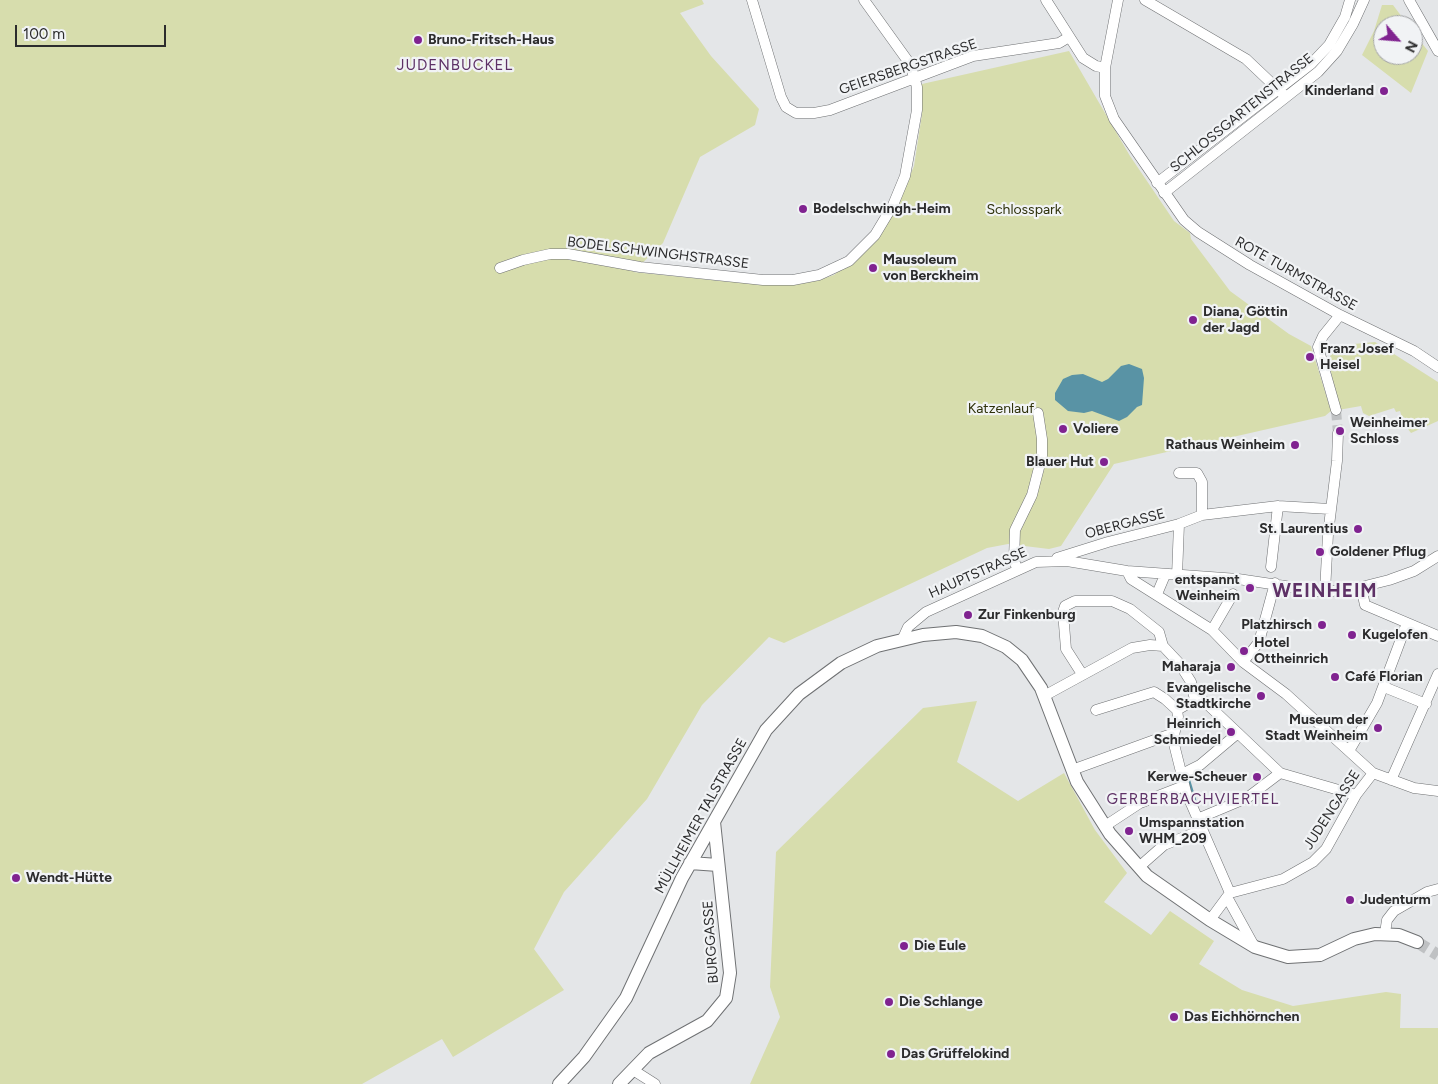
<!DOCTYPE html>
<html>
<head>
<meta charset="utf-8">
<style>
  body { margin:0 }
  #map { position:relative; width:1438px; height:1084px; overflow:hidden; background:#e4e6e8; font-family:Figtree,sans-serif }
  canvas { display:block }
  .north { position:absolute; left:1373px; top:15px; width:50px; height:50px; box-sizing:border-box; background:#f1f3f5; border:1px solid #a2a3a5; border-radius:50%; rotate:117deg; font-size:14px; font-weight:700; line-height:20px; text-align:center; color:#2c2c2d }
  .north::after { content:''; display:block; margin:auto; width:18px; height:22px; background:#802390; clip-path:polygon(50% 0,100% 100%,50% 72%,0 100%) }
  .scale { position:absolute; left:15px; top:25px; width:151px; height:22px; box-sizing:border-box; border:2px solid #2c2c2d; border-top:0; padding-left:6px; font-size:15px; line-height:18px; white-space:nowrap; color:#2c2c2d; -webkit-text-stroke:4px #f1f3f5; paint-order:stroke }
</style>
</head>
<body>
<div id="map">
<canvas width="1438" height="1084"></canvas>
<div class="north">N</div>
<div class="scale">100 m</div>
</div>
<script>
const g = document.querySelector('canvas').getContext('2d');
g.lineJoin = 'round';
function fillPath(path, color) { g.fillStyle = color; g.fill(path, 'evenodd'); }
const shape = rows => new Path2D(rows.map(r => 'M' + r).join(''));
function stroke(path, color, width, dash) { g.strokeStyle = color; g.lineWidth = width; g.lineCap = dash ? 'butt' : 'round'; g.setLineDash(dash || []); g.stroke(path); }
function write(font, color, halo, rows, align = 'center') {
  g.font = font + ' Figtree,sans-serif'; g.lineWidth = 4.5; g.setLineDash([]); g.textBaseline = 'middle'; g.strokeStyle = halo; g.fillStyle = color; for (const [text, x, y, turn = 0] of rows) {
    g.save(); g.translate(x, y); g.rotate((+turn || 0) * Math.PI / 180); g.textAlign = isNaN(turn) ? turn : align; if (halo) g.strokeText(text, 0, 0); g.fillText(text, 0, 0); g.restore();
  }
}
const green = shape([
  [0,0,702,0,704,4,680,13,711,56,759,109,755,125,700,157,663,243,633,272,731,282,816,281,834,275,849,261,898,203,914,166,922,114,922,84,1069,51,1130,156,1174,221,1190,233,1191,239,1230,291,1289,334,1311,346,1331,411,1325,416,1114,464,1061,546,1049,549,1008,544,987,548,784,643,769,637,702,705,647,799,564,892,534,949,564,990,453,1057,442,1039,362,1084,0,1084],
  [1382,5,1393,5,1408,25,1383,25,1383,55,1413,55,1413,32,1428,51,1411,93,1362,55,1374,31],
  [1375,342,1438,382,1438,421,1411,433,1404,424,1400,411,1396,412,1394,408,1369,416,1363,413,1361,406,1338,410,1329,361,1332,350,1343,345],
  [977,701,957,762,1018,801,1064,773,1095,830,1127,873,1104,902,1151,935,1170,911,1214,941,1199,964,1242,990,1293,1006,1386,992,1401,994,1400,1028,1438,1028,1438,1084,750,1084,780,1017,770,987,776,852,923,708]
]);
const water = shape([
  [1129,364,1142,369,1144,378,1142,405,1137,407,1127,417,1119,421,1092,411,1084,413,1068,411,1055,400,1055,393,1063,379,1072,375,1083,374,1102,382,1108,379,1121,366]
]);
const stream = shape([
  [1188,778,1195,801]
]);
const minorTunnel = shape([
  [1336,410,1338,433]
]);
const majorTunnel = shape([
  [1417,942,1438,955]
]);
const minor = shape([
  [752,0,781,97,786,107,796,113,814,113,830,110,973,56,1059,43,1069,37],
  [1046,0,1083,58,1096,66,1105,68],
  [1118,0,1105,68,1105,96,1114,119,1184,220,1198,232,1250,265,1340,315,1414,351,1438,367],
  [1145,0,1246,59,1284,95],
  [1409,0,1438,51],
  [1157,183,1311,64,1329,45,1345,17,1350,0],
  [1164,193,1318,72,1337,51,1353,24,1364,0],
  [500,268,523,260,550,254,568,254,640,267,763,280,793,280,819,275,849,261,875,235,893,205,905,176,917,110,917,87,910,64,864,0],
  [1336,410,1318,347,1323,336,1340,315],
  [1179,473,1197,473,1202,482,1202,515],
  [1057,558,1108,542,1179,524,1202,515,1278,506,1330,509],
  [1271,567,1278,506],
  [1018,570,1014,561,1015,530,1032,495,1042,456,1042,439,1038,413],
  [1127,571,1131,579,1212,630,1243,662,1286,694,1373,773,1414,788,1438,791],
  [1177,576,1179,524],
  [1361,587,1365,605,1438,636],
  [1325,592,1328,534,1337,461,1338,433],
  [1157,594,1165,575],
  [1212,630,1233,594],
  [903,638,908,627,926,612,1036,562,1067,561,1127,571,1238,579,1325,592,1361,587,1389,580,1414,571,1438,556],
  [1243,662,1259,642,1275,583],
  [1082,674,1066,649,1063,612,1065,606,1075,601,1112,601,1130,609,1159,632,1163,646,1179,663,1191,682,1195,700],
  [1384,687,1426,704],
  [1044,696,1132,648,1150,645,1163,646],
  [1195,700,1204,701,1280,773],
  [1096,710,1154,692,1165,699,1177,710,1178,717,1173,740,1186,792,1230,893,1227,897,1254,946],
  [1177,710,1195,700],
  [1349,751,1377,703,1407,623],
  [1072,770,1174,733],
  [1182,774,1200,765,1238,733],
  [1391,780,1438,674],
  [1197,819,1247,798,1280,773,1356,795],
  [1105,826,1140,803,1184,786],
  [1139,867,1164,845,1202,830],
  [1230,893,1283,879,1313,862,1326,849,1356,795,1373,773],
  [1210,920,1227,897],
  [1385,933,1387,920,1394,911,1427,892,1438,889],
  [633,1070,655,1084]
]);
const major = shape([
  [690,863,718,865],
  [559,1084,584,1057,626,998,682,878,766,730,799,694,841,663,877,646,923,635,956,632,982,636,1006,647,1022,660,1041,688,1077,782,1110,834,1147,876,1210,920,1255,947,1288,957,1320,955,1354,939,1375,934,1399,935,1417,942],
  [619,1084,649,1053,707,1021,726,998,730,973,714,822]
]);
const markers = [
  [418,40,5,"#802390"],
  [1384,91,5,"#802390"],
  [803,209,5,"#802390"],
  [873,268,5,"#802390"],
  [1193,320,5,"#802390"],
  [1310,357,5,"#802390"],
  [1063,429,5,"#802390"],
  [1340,431,5,"#802390"],
  [1295,445,5,"#802390"],
  [1104,462,5,"#802390"],
  [1358,529,5,"#802390"],
  [1320,552,5,"#802390"],
  [1250,588,5,"#802390"],
  [968,615,5,"#802390"],
  [1322,625,5,"#802390"],
  [1352,635,5,"#802390"],
  [1244,651,5,"#802390"],
  [1231,667,5,"#802390"],
  [1335,677,5,"#802390"],
  [1261,696,5,"#802390"],
  [1378,728,5,"#802390"],
  [1231,732,5,"#802390"],
  [1257,777,5,"#802390"],
  [1129,831,5,"#802390"],
  [16,878,5,"#802390"],
  [1350,900,5,"#802390"],
  [904,946,5,"#802390"],
  [889,1002,5,"#802390"],
  [1174,1017,5,"#802390"],
  [891,1054,5,"#802390"]
];
const poiNames = [
  ["Bruno-Fritsch-Haus",428,40],
  ["Kinderland",1374,91,"right"],
  ["Bodelschwingh-Heim",813,209],
  ["Mausoleum",883,260],
  ["von Berckheim",883,276],
  ["Diana, Göttin",1203,312],
  ["der Jagd",1203,328],
  ["Franz Josef",1320,349],
  ["Heisel",1320,365],
  ["Weinheimer",1350,423],
  ["Schloss",1350,439],
  ["Voliere",1073,429],
  ["Rathaus Weinheim",1285,445,"right"],
  ["Blauer Hut",1094,462,"right"],
  ["St. Laurentius",1348,529,"right"],
  ["Goldener Pflug",1330,552],
  ["entspannt",1240,580,"right"],
  ["Weinheim",1240,596,"right"],
  ["Zur Finkenburg",978,615],
  ["Platzhirsch",1312,625,"right"],
  ["Kugelofen",1362,635],
  ["Hotel",1254,643],
  ["Ottheinrich",1254,659],
  ["Maharaja",1221,667,"right"],
  ["Café Florian",1345,677],
  ["Evangelische",1251,688,"right"],
  ["Stadtkirche",1251,704,"right"],
  ["Museum der",1368,720,"right"],
  ["Stadt Weinheim",1368,736,"right"],
  ["Heinrich",1221,724,"right"],
  ["Schmiedel",1221,740,"right"],
  ["Kerwe-Scheuer",1247,777,"right"],
  ["Umspannstation",1139,823],
  ["WHM_209",1139,839],
  ["Wendt-Hütte",26,878],
  ["Judenturm",1360,900],
  ["Die Eule",914,946],
  ["Die Schlange",899,1002],
  ["Das Eichhörnchen",1184,1017],
  ["Das Grüffelokind",901,1054]
];
const streetNames = [
  ["GEIERSBERGSTRASSE",908,67,-19],
  ["SCHLOSSGARTENSTRASSE",1242,113,-39],
  ["BODELSCHWINGHSTRASSE",658,253,7],
  ["ROTE TURMSTRASSE",1296,274,29],
  ["OBERGASSE",1125,524,-15],
  ["HAUPTSTRASSE",978,573,-24],
  ["JUDENGASSE",1332,810,-57],
  ["MÜLLHEIMER TALSTRASSE",701,816,-61],
  ["BURGGASSE",711,942,-94]
];
const parkNames = [
  ["Schlosspark",1024,210],
  ["Katzenlauf",1001,409]
];
const neighbourhoodNames = [
  ["JUDENBUCKEL",455,66],
  ["GERBERBACHVIERTEL",1193,800]
];
const districtNames = [
  ["WEINHEIM",1325,591]
];
fillPath(green, '#d7ddad');
fillPath(water, '#5993a5');
stroke(stream, '#5993a5', 3);
stroke(minorTunnel, '#bfc1c3', 10, [10, 5]);
stroke(majorTunnel, '#bfc1c3', 12, [12, 6]);
stroke(minor, '#6f7173', 11);
stroke(major, '#6f7173', 14);
stroke(minor, '#fff', 10);
stroke(major, '#fff', 12);
for (const [x, y, r, color] of markers) { const dot = new Path2D(); dot.arc(x, y, r, 0, 2 * Math.PI); g.fillStyle = color; g.fill(dot); stroke(dot, '#f1f3f5', 2); }
write('bold 14px', '#2c2c2d', '#f1f3f5', poiNames, 'left');
write('14px', '#2c2c2d', '#f1f3f5', streetNames);
write('14px', '#2e310a', '#f1f3f5', parkNames);
g.letterSpacing = '1px';
write('15px', '#5e3166', '#f1f3f5', neighbourhoodNames);
g.letterSpacing = '0px';
g.letterSpacing = '1px';
write('bold 19px', '#5e3166', '#f1f3f5', districtNames);
g.letterSpacing = '0px';
</script>
</body>
</html>
